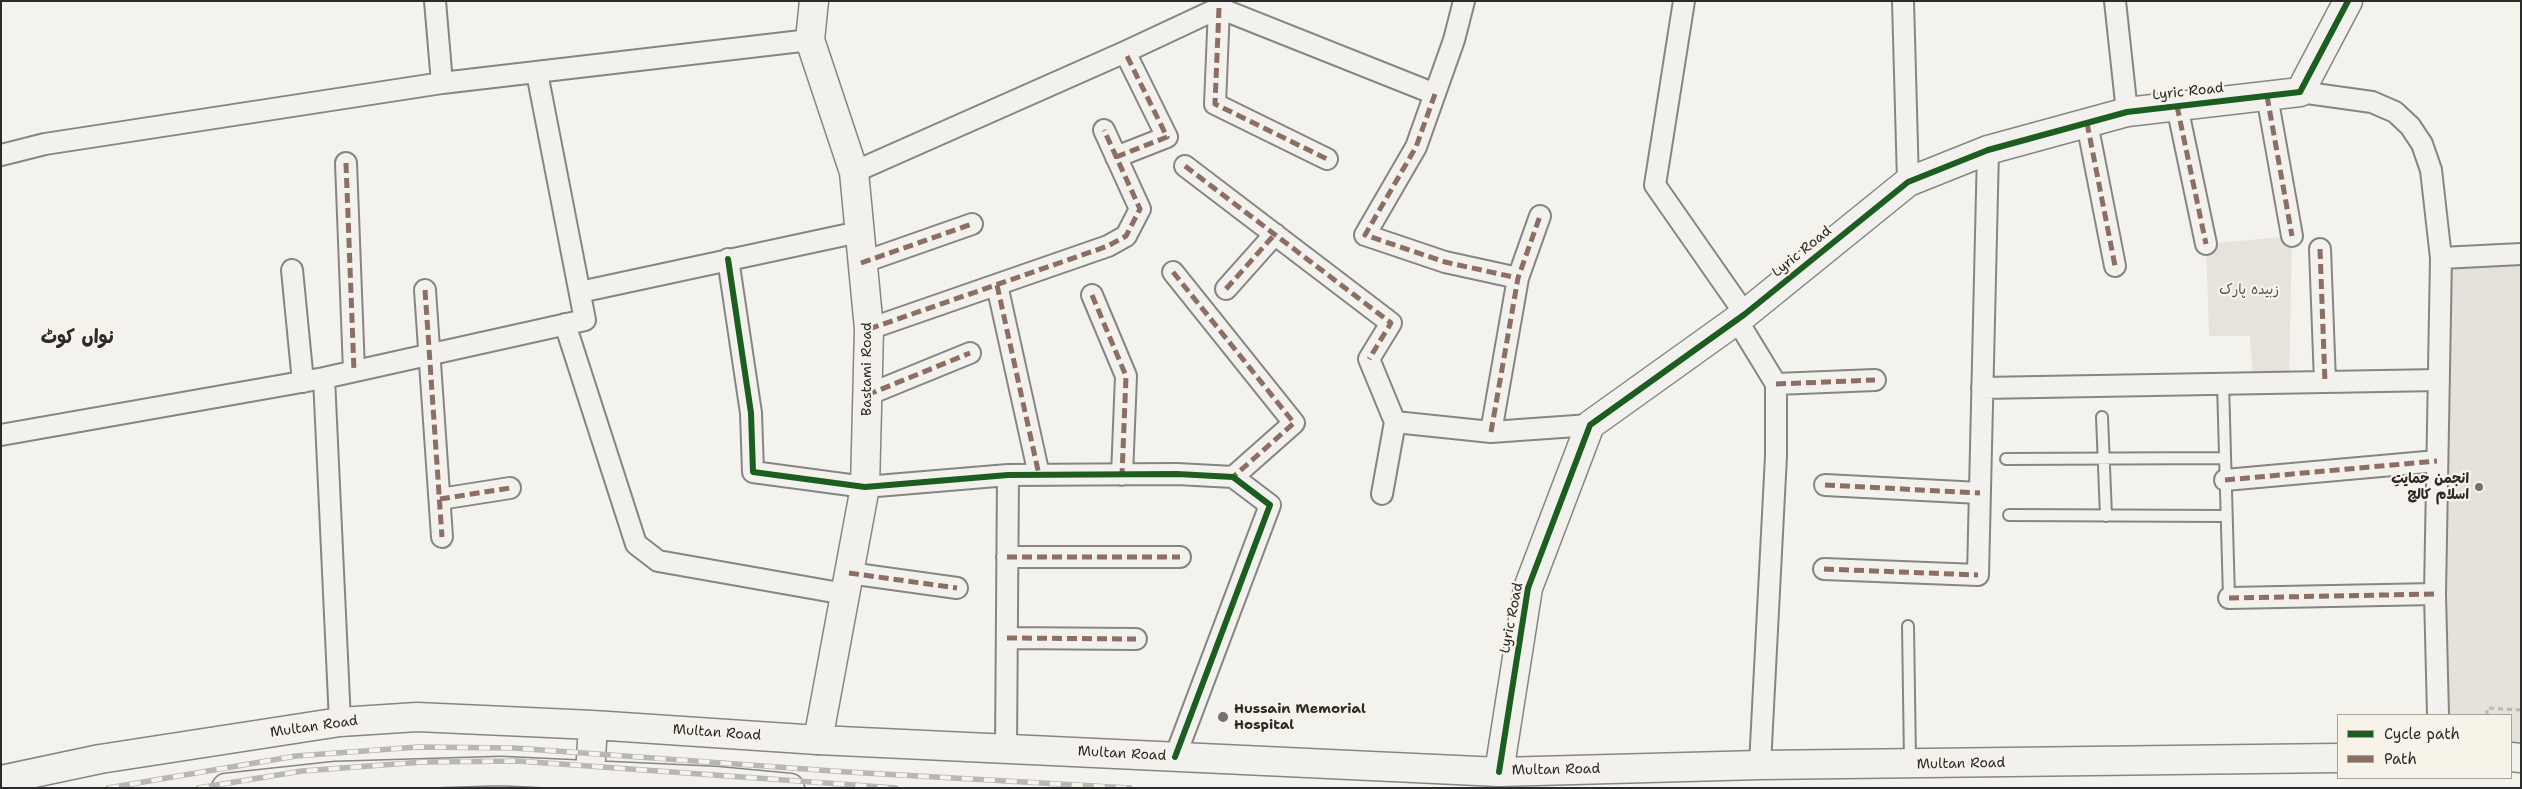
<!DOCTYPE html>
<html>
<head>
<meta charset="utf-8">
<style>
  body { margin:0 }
  #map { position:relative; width:2522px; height:789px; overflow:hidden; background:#f4f2ec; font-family:"Shantell Sans",sans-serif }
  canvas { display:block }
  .frame { position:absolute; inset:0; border:2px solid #2b2b2b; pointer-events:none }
  .legend { position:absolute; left:2337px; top:714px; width:175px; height:65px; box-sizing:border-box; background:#f7f3e8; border:1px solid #a5a39c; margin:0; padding:6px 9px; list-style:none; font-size:15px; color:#2b2b2b }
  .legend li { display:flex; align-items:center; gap:10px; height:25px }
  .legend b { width:25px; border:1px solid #a5a39c }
</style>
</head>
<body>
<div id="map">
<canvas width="2522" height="789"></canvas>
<div class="frame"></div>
<ul class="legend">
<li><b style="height:6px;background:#1b5e20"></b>Cycle path</li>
<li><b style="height:6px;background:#8d6e63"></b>Path</li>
</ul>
</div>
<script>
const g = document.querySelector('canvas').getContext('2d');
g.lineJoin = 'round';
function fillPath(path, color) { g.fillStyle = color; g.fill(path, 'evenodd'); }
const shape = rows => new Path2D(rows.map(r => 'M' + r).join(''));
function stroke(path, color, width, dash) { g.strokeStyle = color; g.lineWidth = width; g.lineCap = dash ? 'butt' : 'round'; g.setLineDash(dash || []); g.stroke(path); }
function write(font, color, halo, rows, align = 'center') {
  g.font = font + ' "Shantell Sans","Playpen Sans Arabic",sans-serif'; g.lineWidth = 4.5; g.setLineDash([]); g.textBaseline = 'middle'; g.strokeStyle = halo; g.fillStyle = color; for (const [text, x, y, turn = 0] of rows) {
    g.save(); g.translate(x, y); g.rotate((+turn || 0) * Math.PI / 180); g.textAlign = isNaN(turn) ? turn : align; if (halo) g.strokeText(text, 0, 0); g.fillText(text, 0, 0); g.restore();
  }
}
const built = shape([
  [2521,254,2521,765,2511,765,2511,715,2433,715,2441,258]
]);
const green = shape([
  [2292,236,2289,382,2253,383,2250,336,2209,336,2206,244]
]);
const path = shape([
  [2487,715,2487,708,2521,710]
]);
const lane = shape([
  [2223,383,2229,598],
  [2102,417,2106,516],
  [2006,459,2225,458],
  [2009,515,2226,516],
  [1908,626,1910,761]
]);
const street = shape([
  [435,1,442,83],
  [1464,1,1454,40,1416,147,1365,235,1445,262,1518,278],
  [1684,1,1655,185,1745,314],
  [1903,1,1908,182],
  [2115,1,2127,112],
  [1219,8,1215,104,1327,159],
  [2300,92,2372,102,2395,112,2410,126,2422,144,2431,170,2441,258,2435,594,2438,715],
  [2267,96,2292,236],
  [2177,106,2206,244],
  [2087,123,2115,266],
  [1,155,45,144,442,83,810,40],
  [1116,157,1167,137,1125,52],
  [346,163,354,371],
  [1185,166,1391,323,1369,359,1395,422,1382,494],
  [854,172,1125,52,1219,8,1435,94],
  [2320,249,2325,382],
  [2441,258,2521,254],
  [728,259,751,413,753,472,865,487,1008,475,1177,474,1233,477,1270,505,1175,757],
  [861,263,972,224],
  [292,270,303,382],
  [1173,272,1294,423,1233,477],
  [997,285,1039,475],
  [1226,289,1275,234],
  [425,290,442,537],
  [580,292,859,232],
  [1092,295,1126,376,1122,475],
  [1737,320,1776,384,1776,456,1760,765],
  [565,324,636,544,658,561,845,594],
  [869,329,1108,246,1126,236,1140,209,1104,130],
  [324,378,340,722],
  [1776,384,1875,380],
  [1982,388,2439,380],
  [867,395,970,353],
  [1395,422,1491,432,1590,425],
  [1491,432,1518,278,1540,216],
  [1,435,324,378,585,320,537,73],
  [2225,480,2437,461],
  [1825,485,1980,493],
  [440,499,510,488],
  [1007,557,1180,557],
  [1824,569,1978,575,1988,150],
  [849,573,957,588],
  [2229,598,2435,594],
  [1007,638,1136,639],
  [1006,749,1008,475]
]);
const secondary = shape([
  [814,1,810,40,854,172,869,329,865,487,818,740],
  [1499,772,1528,588,1590,425,1745,314,1908,182,1988,150,2127,112,2300,92,2348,1]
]);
const primary = shape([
  [2511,757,2521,758],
  [590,775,593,725],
  [1,780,100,759,340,722,417,717,593,725,818,740,1499,772,1760,765,2338,758],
  [226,788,336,776,501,771,715,781,790,788]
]);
const rail = shape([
  [108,788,296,756,418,747,514,748,847,772,1130,788],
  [198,788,302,771,423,762,518,761,896,788]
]);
const quiet = shape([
  [1219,8,1215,104,1327,159],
  [1435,94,1416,147,1365,235,1445,262,1518,278],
  [2267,96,2292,236],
  [2177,106,2206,244],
  [2087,123,2115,266],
  [1116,157,1167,137,1125,52],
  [346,163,354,371],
  [1185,166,1391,323,1369,359],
  [2320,249,2325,382],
  [861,263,972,224],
  [1173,272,1294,423,1233,477],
  [997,285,1039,475],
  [1226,289,1275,234],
  [425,290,442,537],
  [1092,295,1126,376,1122,475],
  [869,329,1108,246,1126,236,1140,209,1104,130],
  [1776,384,1875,380],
  [867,395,970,353],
  [1491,432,1518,278,1540,216],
  [2225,480,2437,461],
  [1825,485,1980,493],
  [440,499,510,488],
  [1007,557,1180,557],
  [1824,569,1978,575],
  [849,573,957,588],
  [2229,598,2435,594],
  [1007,638,1136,639]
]);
const cycleway = shape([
  [728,259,751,413,753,472,865,487,1008,475,1177,474,1233,477,1270,505,1175,757],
  [1499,772,1528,588,1590,425,1745,314,1908,182,1988,150,2127,112,2300,92,2348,1]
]);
const markers = [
  [2479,487,5,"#71716f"],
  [1223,717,6,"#71716f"]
];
const streetNames = [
  ["Lyric Road",2188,92,-6],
  ["Lyric Road",1802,252,-39],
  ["Bastami Road",867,369,-90],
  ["Lyric Road",1512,618,-79],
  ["Multan Road",314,727,-8],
  ["Multan Road",717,733,4],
  ["Multan Road",1122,754,3],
  ["Multan Road",1961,764,-1],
  ["Multan Road",1556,770,-1]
];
const parkNames = [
  ["زبیدہ پارک",2249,290]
];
const poiNames = [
  ["انجمن حمایتِ",2469,479],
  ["اسلام کالج",2469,495],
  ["Hussain Memorial",1234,709,"left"],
  ["Hospital",1234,725,"left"]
];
const districtNames = [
  ["نواں کوٹ",78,338]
];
fillPath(built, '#e5e2db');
fillPath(green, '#e6e3da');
stroke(lane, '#858582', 14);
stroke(street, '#858582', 24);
stroke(secondary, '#858582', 31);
stroke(primary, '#858582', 31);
stroke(path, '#b8b7b5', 3, [5, 4]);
stroke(lane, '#f2f1ed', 10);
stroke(street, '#f2f1ed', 20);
stroke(secondary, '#f2f1ed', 28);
stroke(primary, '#f2f1ed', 28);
stroke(rail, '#b8b7b5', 5.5);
stroke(rail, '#f7f3e8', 4, [11]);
stroke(quiet, '#8d6e63', 5, [10, 5]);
stroke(cycleway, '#1b5e20', 6);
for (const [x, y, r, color] of markers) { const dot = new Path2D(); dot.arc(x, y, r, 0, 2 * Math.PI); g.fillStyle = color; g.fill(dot); stroke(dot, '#f7f3e8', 2); }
write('14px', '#2b2b2b', '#f7f3e8', streetNames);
write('14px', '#575653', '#f7f3e8', parkNames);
write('bold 14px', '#2b2b2b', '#f7f3e8', poiNames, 'right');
write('bold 19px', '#2b2b2b', '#f7f3e8', districtNames);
</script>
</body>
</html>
